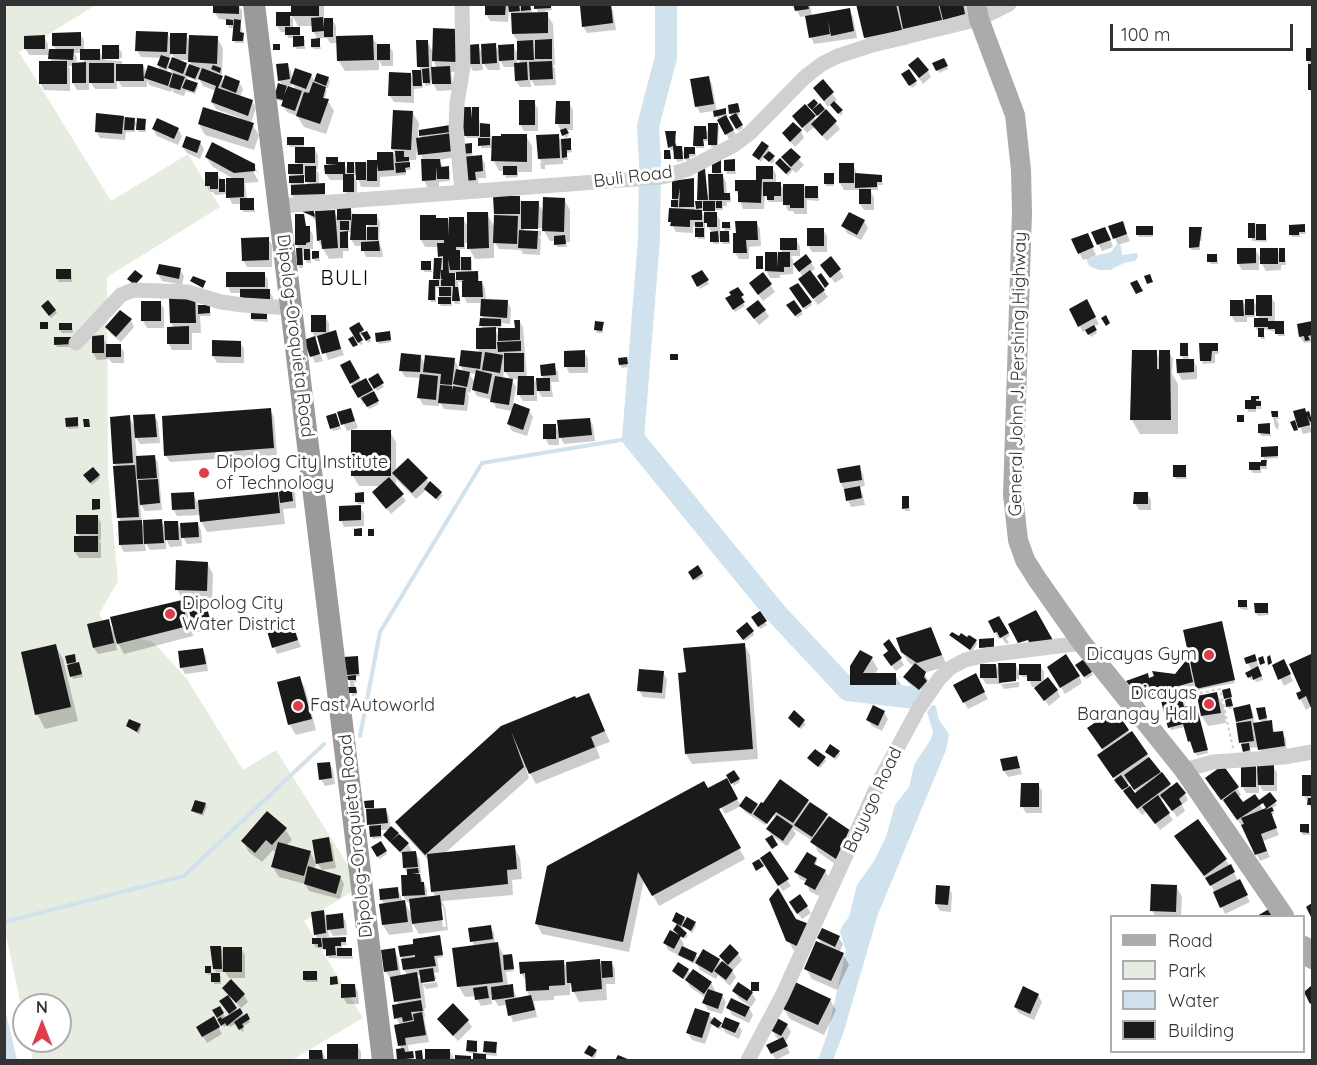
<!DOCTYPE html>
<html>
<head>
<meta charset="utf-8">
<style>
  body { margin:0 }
  #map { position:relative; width:1317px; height:1065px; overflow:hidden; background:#fff; font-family:Quicksand,sans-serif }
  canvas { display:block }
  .frame { position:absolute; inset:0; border:6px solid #333; pointer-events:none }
  .legend { position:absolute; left:1110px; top:915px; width:195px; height:138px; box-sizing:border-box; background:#fff; border:2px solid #adadad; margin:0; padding:8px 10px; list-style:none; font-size:18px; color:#333 }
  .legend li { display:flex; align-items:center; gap:12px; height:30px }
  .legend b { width:30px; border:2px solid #adadad }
  .north { position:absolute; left:12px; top:993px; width:60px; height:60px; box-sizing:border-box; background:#fff; border:2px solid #adadad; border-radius:50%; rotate:0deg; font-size:16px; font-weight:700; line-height:24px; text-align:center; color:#333 }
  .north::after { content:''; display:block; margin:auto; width:21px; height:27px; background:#e63946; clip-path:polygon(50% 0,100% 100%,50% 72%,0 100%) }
  .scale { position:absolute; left:1110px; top:24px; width:183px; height:27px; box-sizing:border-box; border:3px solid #333; border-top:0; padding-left:8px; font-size:18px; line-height:21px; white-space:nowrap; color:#333; -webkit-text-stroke:4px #fff; paint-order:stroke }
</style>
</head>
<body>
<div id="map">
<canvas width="1317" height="1065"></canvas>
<div class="frame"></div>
<ul class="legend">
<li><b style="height:8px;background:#ababab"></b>Road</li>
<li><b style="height:16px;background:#e6ecdf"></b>Park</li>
<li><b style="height:16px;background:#cfe2ee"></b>Water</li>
<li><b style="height:16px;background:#1a1a1a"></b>Building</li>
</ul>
<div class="north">N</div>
<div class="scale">100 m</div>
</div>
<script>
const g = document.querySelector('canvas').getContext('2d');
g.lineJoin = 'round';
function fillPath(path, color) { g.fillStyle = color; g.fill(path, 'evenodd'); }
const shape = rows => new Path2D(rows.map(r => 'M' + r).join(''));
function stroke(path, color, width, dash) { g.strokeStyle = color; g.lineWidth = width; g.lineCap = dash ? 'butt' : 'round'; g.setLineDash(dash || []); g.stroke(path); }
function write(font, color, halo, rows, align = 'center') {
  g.font = font + ' Quicksand,sans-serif'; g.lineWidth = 6; g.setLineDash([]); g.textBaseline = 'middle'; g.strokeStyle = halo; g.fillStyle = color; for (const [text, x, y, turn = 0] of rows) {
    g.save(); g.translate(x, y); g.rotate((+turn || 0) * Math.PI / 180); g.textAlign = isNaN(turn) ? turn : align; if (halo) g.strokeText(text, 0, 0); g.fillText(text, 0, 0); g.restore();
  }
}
const green = shape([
  [4,5,96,5,19,52,111,201,188,154,220,207,107,277,108,477,118,581,99,614,110,631,153,642,187,679,243,770,276,750,361,886,304,921,363,1018,292,1060,33,1060,29,1041,60,1041,60,1005,24,1005,24,1019,5,931]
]);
const water = shape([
  [1117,244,1121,246,1122,255,1137,253,1138,257,1135,261,1124,263,1110,270,1099,270,1089,266,1086,258,1111,252],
  [932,705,936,706,938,718,949,734,946,750,878,914,843,1034,833,1060,818,1060,827,1035,846,951,840,932,842,926,849,917,857,885,874,861,886,837,895,805,909,787,914,765,931,739,933,732,927,712],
  [4,1009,5,1009,17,1060,5,1060]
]);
const shadow = shape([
  [238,4,242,11,242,20,240,20,244,43,235,43,234,40,235,28,229,28,227,20,219,19,215,13],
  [292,4,324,4,324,19,332,19,336,26,336,38,372,37,378,46,389,46,393,52,393,66,382,66,379,60,379,70,345,71,338,60,338,43,330,43,327,38,318,38,321,49,314,49,312,47,318,40,313,31,313,26,298,26,293,17,293,29,299,29,301,38,305,40,305,49,296,49,294,38,288,38,286,32,281,32,277,26,289,14,292,19],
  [486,4,531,4,532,14,538,13,535,4,551,4,552,10,545,11,553,24,555,65,553,65,555,69,556,85,535,86,530,78,531,87,520,87,516,81,516,67,504,67,499,59,500,70,488,70,482,61,483,70,473,71,469,64,478,46,483,55,495,45,500,54,513,46,519,56,519,43,513,34,512,15,509,10,508,22,490,21,486,14],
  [517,56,521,64,517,65],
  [795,4,810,4,812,16,849,10,853,17,857,38,814,44,811,37,807,16,800,17],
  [858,4,965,4,970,25,906,31,909,44,873,52,865,37],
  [610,5,613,11,616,30,587,33,583,26],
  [456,31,462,72,451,72,454,90,437,91,431,79,431,85,426,86,422,78,423,88,414,89,414,103,394,102,390,96,410,74,414,80,413,72,421,71,419,67,427,41,433,52],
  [432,58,437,68,432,68],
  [167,33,172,41,186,35,190,42,217,38,223,48,222,74,220,77,224,82,239,82,243,89,240,97,252,101,256,108,251,123,259,135,254,150,205,135,199,124,239,120,240,118,216,109,212,102,216,91,203,86,198,77,197,81,188,77,186,80,197,84,198,87,195,94,186,91,184,96,174,93,172,89,171,92,149,85,147,80,147,87,122,87,117,79,117,89,95,89,89,80,89,90,77,90,73,83,73,66,68,66,70,69,70,91,44,90,41,84,52,63,50,55,29,55,25,48,44,37,48,44,48,50,56,50,54,46,54,34,80,34,84,40,84,50,99,50,103,58,118,47,122,53,122,58,105,57,105,60,122,61,122,65,143,65,147,73,161,71,158,65,161,58,141,57,137,51],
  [171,52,174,57,171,66,168,58,170,58],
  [74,53,82,53,84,64,76,64,77,57],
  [176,60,190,60,191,64,189,69,186,64],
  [169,66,173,75,167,72],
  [1307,50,1312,50,1312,94,1310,90],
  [943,59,948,69,939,73,934,64],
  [287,64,291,71,292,81,311,75,315,82,318,74,328,78,330,81,328,88,324,87,327,91,324,100,328,101,334,111,326,134,304,127,297,116,287,112,283,106,284,102,277,100,275,97,283,86,279,80],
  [293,85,296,90,285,87],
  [910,65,928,71,931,77,923,84],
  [909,71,917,84,912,88,903,75],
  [708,77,712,84,717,112,725,110,728,116,726,117,737,137,730,141,714,111,700,113,697,107,692,80],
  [823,82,837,100,834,102,843,113,841,116,831,104,828,107,814,89],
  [814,101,826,111,840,129,827,141,814,127,807,133,794,116,814,117,816,121,820,117,811,108],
  [534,102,538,109,538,131,524,131,520,124],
  [569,103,573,110,573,130,566,130,569,136,565,138,557,123],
  [738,105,740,115,735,116,743,128,738,131,731,118,732,117,730,113],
  [464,109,471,109,469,121,474,121,478,109,480,125,490,125,491,138,526,136,532,146,532,172,518,172,518,177,506,178,504,171,499,171,493,160,493,148,481,148,481,138,466,138],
  [412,112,419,123,418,139,421,139,420,131,449,127,457,157,439,160,443,167,448,168,450,171,450,181,439,182,439,187,427,187,424,180,423,160,419,147,417,147,416,160,409,160,411,170,406,170,406,175,380,177,380,187,361,187,357,175,353,175,357,182,357,198,349,198,345,191,344,180,330,180,326,174,329,166,328,163,337,158,339,164,344,163,348,171,353,164,357,171,357,164,379,161,379,154,395,153,392,149],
  [123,117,134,119,138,126,145,120,146,132,139,132,135,125,135,132,126,132,125,140,100,138,96,131],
  [717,124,719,127,718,147,711,147,710,141,704,141,704,148,694,148,696,156,690,157,690,161,687,161,683,154,683,161,677,162,675,150,671,150,669,147,675,133,677,148,681,148,685,155,685,148,696,148,695,145,705,128,710,135],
  [153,129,178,129,182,136,178,145,157,136],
  [801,131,804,138,795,147,783,133],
  [558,135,560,140,570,140,572,152,567,153,568,160,563,160,563,164,545,165,545,169,541,169,540,163,542,163,539,158],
  [303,139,304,148,314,148,318,155,318,169,316,169,319,174,319,185,324,185,325,188,325,197,296,201,292,195,289,174,298,166,296,147,290,147,289,145],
  [304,177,309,186,304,186],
  [200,142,204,149,200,159,187,153,183,147],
  [471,145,473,157,481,157,485,164,486,178,478,178,479,186,469,187,464,153],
  [768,147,769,150,768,152,775,160,772,164,765,156,761,162,754,155],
  [791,150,804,165,796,173,793,170,788,176,777,164,789,167,783,157],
  [206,157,254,165,260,177,256,171,253,171,259,182,245,183,247,200,253,200,255,212,243,212,242,204,232,204,228,194,215,195,213,192,210,192,206,185,217,174,228,187,234,179,213,167],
  [720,161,722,175,726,182,727,194,731,197,731,202,727,202,727,206,723,206,723,210,715,210,715,213,720,220,720,233,726,233,723,227,729,224,731,226,731,230,727,230,730,236,730,244,723,244,719,238,719,244,713,244,712,233,705,221,705,239,698,239,696,226,693,226,693,233,676,232,670,221,674,210,673,182,693,180,695,211,697,211,704,170,708,195,710,195,715,176,713,172],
  [701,211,705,211,706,219],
  [734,161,736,174,727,174,726,171],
  [840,164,853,164,857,174,881,177,883,185,878,185,878,190,870,190,874,198,874,210,864,210,860,204,860,190,844,190,840,183],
  [772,167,776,174,776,183,780,183,784,190,803,185,804,187,817,187,819,201,807,200,807,214,795,214,793,211,788,211,784,202,769,202,765,195,764,209,743,209,736,190,757,181],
  [833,174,834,186,827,186,825,184],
  [519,197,522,203,538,203,544,213,564,199,570,210,570,242,566,242,567,247,557,247,556,241,550,241,544,231,546,228,524,228,524,231,541,231,541,236,539,236,541,239,540,255,523,254,521,250,499,249,494,241,494,258,475,259,469,248,469,243,465,243,465,249,458,249,461,258,470,258,472,261,472,273,478,273,479,276,479,282,482,282,485,289,486,300,507,302,511,308,510,324,502,323,501,329,516,329,520,322,523,328,527,377,533,377,538,386,544,379,542,376,554,365,558,372,559,382,551,382,553,397,542,397,537,389,537,401,523,401,519,395,519,379,511,379,516,387,513,404,529,410,533,417,527,436,512,431,508,424,512,411,496,408,492,400,477,396,472,387,470,393,467,392,469,396,467,411,444,409,439,401,439,406,423,405,419,398,421,378,405,377,401,370,421,357,425,365,454,360,458,366,457,371,464,373,461,366,480,354,478,349,477,329,483,329,481,325,484,320,482,316,482,303,467,303,464,297,463,282,458,282,460,304,455,304,451,297,452,306,441,306,439,303,441,289,436,288,436,302,431,302,430,300,442,260,439,247,425,247,421,240,422,217,435,217,437,220,463,219,468,227,487,214,495,228,495,214],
  [458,273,458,282,453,274],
  [495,329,499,329,499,337],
  [504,370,511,380,503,379],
  [469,373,477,374,475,383],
  [339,208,350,208,354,216,377,216,380,222,379,243,382,249,383,257,366,257,362,246,355,246,351,239,352,232,347,232,349,251,343,251,343,258,329,259,318,240,317,220,315,220,306,212,313,209,314,213,334,212,339,220],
  [364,218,370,229,367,229,361,219],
  [864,221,868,228,861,240,847,233,843,226],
  [756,222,760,229,761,246,749,247,749,259,739,259,735,253],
  [1122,223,1130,241,1118,245,1110,227],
  [1250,224,1265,226,1267,242,1252,241],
  [1304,225,1306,234,1300,234,1300,237,1292,237,1290,234],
  [1152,227,1153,237,1139,237,1137,234],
  [306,228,309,228,313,235,313,249,308,249,314,258,318,252,320,261,315,261,311,253,311,263,307,263,303,255,303,268,300,268,298,265,299,250,296,244],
  [1201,228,1202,241,1200,241,1200,250,1192,250,1190,248],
  [823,230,827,236,827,252,812,252,808,245],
  [1093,233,1109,235,1113,247,1102,251],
  [268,239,272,245,272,267,247,267,243,260],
  [1089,239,1096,255,1083,260,1073,240],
  [796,240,800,246,800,256,791,256,793,260,793,274,780,275,780,278,770,278,767,272,766,254,783,253,781,250],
  [1255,249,1262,261,1277,249,1280,255,1284,250,1286,265,1281,265,1281,270,1266,271,1259,259,1259,270,1242,270,1238,263],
  [1217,255,1218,264,1211,264,1209,262],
  [831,258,844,277,835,283,826,272],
  [430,262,432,272,424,272,423,269],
  [811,262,815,269,810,272,828,297,818,305,804,286,803,277,795,265],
  [71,270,72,282,59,282,57,279],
  [180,270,184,276,182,285,162,281,158,274],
  [702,272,709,284,700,289,693,277],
  [264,274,268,280,268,290,273,297,273,308,241,293,231,293,228,287],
  [765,276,775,292,763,301,755,290],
  [737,289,744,299,742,300,745,306,735,312,727,299],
  [795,295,809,300,812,305,805,310],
  [1271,297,1275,303,1275,322,1283,322,1285,336,1278,336,1276,332,1263,329,1265,339,1261,339,1260,330,1257,330,1255,327,1260,320,1255,311,1255,317,1247,317,1247,322,1235,322,1231,315,1243,301,1246,307,1253,300,1257,307],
  [194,298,199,306,209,306,211,316,200,316,201,333,192,333,192,350,172,350,169,344,174,328,171,323],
  [1086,301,1099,324,1093,327,1097,333,1091,337,1087,330,1083,332,1071,309],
  [160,302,164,309,164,328,147,328,143,321],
  [790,308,801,311,803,314,797,318],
  [44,309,55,310,57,313,51,318],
  [765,310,769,317,759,325,752,316],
  [266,312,268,322,254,321,252,319],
  [325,317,329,323,329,334,335,332,344,355,328,360,319,337,314,338,323,361,315,363,306,341,316,338,312,332],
  [131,320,134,327,121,342,111,334,107,327],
  [1312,323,1312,342,1304,343,1300,337,1298,325],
  [359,324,364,334,366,333,371,341,368,343,364,334,359,337,363,343,361,345,353,337,356,336],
  [603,324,603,333,597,333,596,330],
  [72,325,73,333,62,333,60,330],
  [389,332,391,342,379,344,378,341],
  [93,337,103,337,107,346,120,346,124,352,124,363,112,363,109,359,97,360,93,353],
  [71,338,72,347,57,347,56,344],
  [240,342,244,349,244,363,217,363,213,356],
  [1187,344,1189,360,1193,360,1197,367,1197,379,1182,380,1178,373,1184,360,1181,355],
  [1217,345,1219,354,1215,354,1215,363,1203,364,1202,361],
  [584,352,588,358,588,373,569,373,566,366],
  [1156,352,1160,359,1169,352,1173,359,1172,374,1178,384,1178,434,1140,434,1132,420,1131,370,1135,370],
  [626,359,628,367,622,368,620,365],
  [350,362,361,382,365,380,379,404,369,409,366,403,363,404,342,366],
  [377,375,384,387,377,391,370,379],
  [1258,397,1262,409,1256,409,1256,412,1248,412,1247,402,1253,402],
  [270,410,274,417,277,455,170,462,166,456],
  [351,410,358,428,347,431,339,413],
  [1295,412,1307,415,1308,413,1312,423,1310,425,1312,432,1303,434],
  [1277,413,1279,419,1276,419,1279,424,1278,430,1275,427,1273,417],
  [154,415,158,422,160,443,140,444,135,436,137,458,154,456,158,463,162,510,145,511,140,503,142,524,145,530,161,521,166,528,177,522,182,532,198,524,201,530,202,543,187,544,181,534,182,546,170,547,166,539,166,549,150,550,145,542,146,551,124,552,120,545,119,523,121,523,119,518,117,468,115,464,129,417,136,429],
  [337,417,341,429,333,431,331,428],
  [77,419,79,428,69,429,67,426],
  [590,419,593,426,595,441,564,444,559,435,559,445,549,445,545,438,555,425,560,434],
  [1269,425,1271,436,1261,436,1260,433],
  [390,432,396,442,396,471,426,479,430,484,443,495,438,501,426,490,416,499,396,479,396,488,406,501,391,514,373,492,380,486,359,486,353,476],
  [1277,448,1278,458,1265,459,1267,464,1267,469,1261,469,1261,473,1253,473,1251,470,1265,461,1263,457],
  [859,467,863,474,865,486,859,487,863,495,865,505,851,507,841,483],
  [1185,467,1187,479,1176,479,1174,476],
  [99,476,100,478,92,485,86,478],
  [291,485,295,492,296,508,283,509,285,524,207,532,201,521,201,515,177,516,173,509,193,493,197,502,277,493,282,502],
  [363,494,365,504,358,504,357,501],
  [1147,494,1151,500,1151,510,1139,510,1135,503],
  [908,498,910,511,905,511,904,508],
  [360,507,364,514,364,526,344,527,341,520],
  [97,516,101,523,101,540,99,540,101,544,101,558,79,558,75,552,80,537,78,533],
  [207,563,213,574,212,601,204,601,213,628,198,632,195,626,198,600,183,600,177,589],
  [698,567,704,576,696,581,690,572],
  [181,601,187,612,193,636,124,654,115,638,117,650,98,654,94,648,108,621,115,632],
  [1246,602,1248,610,1241,609,1239,607],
  [1267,604,1269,615,1258,616,1256,613],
  [759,613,767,625,760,629,753,618],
  [292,625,301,647,277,654,269,632],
  [1223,626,1235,683,1181,693,1186,708,1197,708,1208,753,1197,756,1192,743,1189,741,1185,727,1171,730,1161,695,1158,696,1151,685,1154,698,1144,702,1129,684,1176,675,1188,661,1192,669],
  [931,628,947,666,924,673,928,680,923,696,908,683,905,677,914,666,909,663,902,652],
  [1006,629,1010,636,1006,638,1009,643,1006,644,1002,638,999,639,995,633],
  [753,632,754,635,745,641,739,634],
  [951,636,976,641,977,644,972,652],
  [744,644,750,655,758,759,692,764,686,754,688,674],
  [55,645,63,659,78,721,45,729,37,714],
  [202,649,206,656,208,671,185,674,181,667],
  [1310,656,1312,660,1312,706,1306,710,1298,694,1303,692],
  [67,657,75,659,77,664,80,666,83,677,73,679],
  [357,658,360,676,355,677,357,682,354,682,357,696,352,696,346,659],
  [900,658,904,665,896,671,888,662],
  [872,659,878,669,874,675,895,675,901,685,901,695,858,695,852,685],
  [1246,659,1256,659,1263,680,1256,682,1254,678,1251,680,1247,674,1252,672],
  [1084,661,1093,675,1086,679,1077,665],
  [1015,664,1020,673,1040,665,1044,672,1044,683,1057,690,1060,697,1049,706,1036,687,1032,687,1028,677,1022,677,1019,673,1019,679,1001,681,1001,684,1019,682,1019,687,1004,689,1001,684,986,684,982,678,996,665,1000,673],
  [1274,665,1287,668,1293,681,1284,686],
  [1049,667,1079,676,1082,683,1065,694],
  [663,673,667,679,665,699,643,697,639,690],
  [975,675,988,699,968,709,955,685],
  [299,678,305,688,316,730,296,735,290,725,278,683],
  [1224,691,1230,693,1233,708,1229,709,1228,706],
  [1217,694,1223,704,1226,723,1208,726,1202,716,1199,697],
  [588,695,610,742,596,747,600,758,536,784,527,768,526,769,529,778,444,854,514,847,520,858,522,879,512,880,513,895,442,901,445,907,448,930,419,934,411,920,413,932,389,935,383,925,380,905,385,905,381,899,397,889,401,896,402,902,407,902,403,896,409,876,404,868,403,856,386,838,390,830,381,830,382,838,373,839,366,808,373,802,375,810,386,810,389,816,390,827,408,844,412,851,409,853,416,853,419,859,421,873,419,873,427,890,427,898,436,897,432,891,429,861,403,833,397,823,502,727],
  [405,902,411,902,412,916],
  [440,906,443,906,446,927,443,927],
  [1250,706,1253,713,1255,724,1262,723,1260,719,1265,711,1268,722,1271,722,1275,733,1282,732,1286,739,1287,752,1263,756,1259,747,1250,748,1251,753,1246,754,1241,743,1237,721],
  [884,712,888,719,882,731,872,726,868,720],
  [794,713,806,724,801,729,791,721],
  [140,725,141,728,139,734,127,726],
  [1128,730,1172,788,1185,794,1188,800,1182,805,1185,811,1177,817,1163,798,1160,801,1173,820,1160,830,1147,811,1142,815,1121,787,1105,765,1104,752,1095,739],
  [1129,782,1137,793,1134,795,1126,784],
  [827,752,839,752,840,754,836,760],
  [1017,757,1022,774,1008,777,1004,771],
  [809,758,824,758,826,761,820,768],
  [329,763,333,770,335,784,325,786,321,779],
  [1255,766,1259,773,1273,766,1277,773,1277,791,1263,791,1259,784,1259,793,1246,793,1242,786],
  [734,772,740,782,734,786,728,776],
  [1304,776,1312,776,1312,808,1311,808,1304,796],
  [726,780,741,806,746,798,759,807,808,801,828,818,853,834,859,845,842,869,818,852,813,841,792,828,796,834,787,846,772,836,767,827,775,816,773,814,765,825,745,812,741,806,725,814,711,788],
  [704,783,745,859,659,906,644,880,629,952,542,934,536,923],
  [1038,784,1042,791,1042,813,1026,813,1022,806],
  [1211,785,1237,788,1241,795,1238,797,1243,804,1254,796,1264,811,1268,810,1262,800,1270,794,1277,805,1271,809,1274,814,1271,815,1279,835,1263,841,1270,857,1260,861,1242,826],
  [205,804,207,807,203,816,195,813,193,811],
  [1197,821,1230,866,1250,902,1225,914,1211,885,1182,846],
  [1308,826,1310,835,1303,835,1301,832],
  [285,829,292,840,286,846,310,852,316,863,314,870,340,877,344,884,340,899,309,891,305,884,279,877,273,867,277,853,273,850,262,862,249,852,243,841],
  [328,838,332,845,336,868,322,870,318,864,314,841],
  [380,843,387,854,379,859,373,847],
  [816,859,817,861,815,866,825,871,829,878,819,896,809,891,807,882,800,879,796,872],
  [765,865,787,880,791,886,783,891],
  [1176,886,1182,897,1181,916,1155,916,1152,910],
  [938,887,949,888,952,894,951,912,940,911,936,904],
  [800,896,811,913,802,919,795,909],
  [323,912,326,916,342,915,346,922,347,935,333,936,328,928,329,937,326,937,326,939,345,939,347,945,342,945,342,950,351,950,353,959,329,958,327,951,315,947,313,940,318,940,315,934],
  [684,918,686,921,695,923,696,926,692,933,684,926,681,930,688,936,685,939,678,934,684,944,682,948,696,955,699,960,719,960,722,964,724,961,721,956,738,954,742,960,732,971,736,977,730,986,718,975,716,979,700,970,695,961,694,964,681,957,679,953,678,955,668,950,665,943,679,937,675,930,678,926,673,921],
  [795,920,808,926,794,951,788,940],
  [490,926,494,933,495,944,498,944,504,956,512,956,513,959,514,971,506,972,508,986,512,985,517,999,530,997,527,991,527,982,521,973,563,961,568,970,599,961,603,968,611,962,615,969,615,984,606,984,607,1000,579,1002,570,984,570,995,554,996,554,1000,534,1001,537,1017,513,1022,507,1005,498,1006,491,993,492,1004,481,1006,476,996,465,997,459,987,474,947,470,929],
  [439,937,443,957,437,958,439,972,434,973,437,979,423,981,423,983,421,975,417,975,423,984,426,1008,424,1009,425,1017,424,1017,429,1042,408,1045,409,1053,412,1053,414,1060,399,1060,402,1050,400,1046,400,1025,396,1018,398,1005,392,978,390,978,386,972,394,950,398,957,401,976,407,975,404,970,400,947,415,945],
  [818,938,839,938,843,944,839,953,843,954,849,965,837,990,812,979,806,969,823,946],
  [221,947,225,954,241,948,245,955,245,978,229,978,225,972,217,972,221,977,221,984,214,984,212,975,208,975,206,972,210,968,212,974,217,974,214,969],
  [679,964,688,970,691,975,711,983,715,990,713,992,722,995,726,1002,722,1014,708,1010,704,1003,706,998,690,987,686,979,685,980,675,974,674,971],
  [316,972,318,982,306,982,304,980],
  [437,982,438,987,426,989,423,984],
  [739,984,752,993,756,1000,751,1007,738,998,734,991],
  [354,985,358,992,359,1004,347,1004,343,997],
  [224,988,244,995,248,1002,241,1008,230,996,228,998,237,1011,239,1010,244,1017,246,1015,250,1022,242,1027,244,1030,242,1032,237,1023,230,1027,228,1025,224,1027,214,1011,219,1008,225,1017,230,1015,221,1001,229,996],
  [1038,995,1042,1002,1034,1020,1019,1013,1015,1007],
  [830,1000,836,1010,824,1035,790,1019,784,1009],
  [728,1008,749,1008,753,1015,749,1023,732,1015],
  [709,1014,713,1021,722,1027,738,1024,742,1031,739,1039,726,1033,722,1027,720,1030,712,1024,705,1044,692,1040,688,1033],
  [213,1018,222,1034,207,1043,198,1028],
  [439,1020,468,1021,472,1027,458,1041],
  [787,1025,791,1032,785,1043,790,1053,776,1060,768,1046,780,1040,776,1037,772,1030],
  [476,1042,477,1055,485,1055,488,1060,474,1060,475,1054,469,1053,467,1050],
  [496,1043,497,1056,486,1055,485,1052],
  [357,1045,361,1052,361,1060,329,1060,328,1046],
  [426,1050,449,1050,455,1060,426,1060],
  [322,1051,326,1060,311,1060,311,1052],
  [596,1051,597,1053,594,1059,586,1053]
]);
const stream = shape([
  [360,736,380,632,482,463,633,438],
  [4,922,184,876,324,744]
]);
const river = shape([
  [666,4,666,57,648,126,650,162,649,239,633,438,776,613,848,690,915,698]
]);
const building = shape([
  [213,4,239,4,239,14,213,13],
  [291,4,319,4,319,16,290,16,290,26,276,26,276,12,291,12],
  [485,4,506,4,505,15,485,15],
  [508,4,519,4,520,11,509,12],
  [521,4,530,4,531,10,521,11],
  [534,4,551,4,551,8,534,9],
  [597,4,611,4,613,23,582,27,580,6],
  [793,4,808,4,809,9,795,11],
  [856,4,896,4,902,30,864,38],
  [898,4,938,4,942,20,903,29],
  [939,4,963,4,965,14,943,20],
  [850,8,854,31,831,36,828,20,830,34,809,38,805,16],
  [548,12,548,33,512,34,511,13],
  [323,17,324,29,324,18,333,18,333,37,324,37,324,31,312,32,311,18],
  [226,19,233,20,233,25,226,25],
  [234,19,241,20,240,32,244,33,243,41,232,41],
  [285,27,300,27,300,35,285,35],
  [433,28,457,29,456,62,432,61],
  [136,31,168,32,167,52,135,51],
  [81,32,81,46,52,46,52,33],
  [170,33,187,33,186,54,170,54],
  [45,35,45,49,24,49,24,36],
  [189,35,218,36,217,64,188,62],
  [373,35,374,60,337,61,336,36],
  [293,36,304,36,304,46,293,47],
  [320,38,320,47,311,47,311,39],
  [552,39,552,59,535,59,535,40],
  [416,40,428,40,429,67,417,67],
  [533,40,534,60,517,60,517,41],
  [496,43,497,63,482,64,481,44],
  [273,44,280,44,280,50,273,50],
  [377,44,390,44,390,60,377,60],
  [479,44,480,64,468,64,467,45],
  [514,44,514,60,499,61,498,45],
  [102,45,119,45,119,59,102,59],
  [1306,48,1312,48,1312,61,1306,61],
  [49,49,74,49,73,60,48,59],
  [80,49,100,49,100,60,80,60],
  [161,55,170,58,166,69,157,65],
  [172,57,187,63,183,74,168,68],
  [918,57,929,70,919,78,908,65],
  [944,58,948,66,936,71,932,63],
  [39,61,67,61,67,84,39,84],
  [552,61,553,79,530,80,529,62],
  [86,62,86,83,72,83,72,63],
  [527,62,528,80,515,81,514,63],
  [89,63,114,63,114,83,89,83],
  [288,63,290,79,278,81,276,64],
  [116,64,143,64,144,81,116,81],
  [189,64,200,68,195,79,185,75],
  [1308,64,1312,64,1312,90,1308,90],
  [148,65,172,73,168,86,144,78],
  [213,65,221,68,220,73,211,69],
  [450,66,451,84,432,84,431,67],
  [202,68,223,76,218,88,253,100,248,116,211,102,216,86,198,79],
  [295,68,312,74,306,89,290,83],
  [429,68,430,83,423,83,422,69],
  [909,69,917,81,909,86,901,74],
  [412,70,421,70,422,86,413,86],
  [389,72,411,73,411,96,388,96],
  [173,73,185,77,180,90,169,87],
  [317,73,329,77,326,86,314,81],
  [225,75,240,81,236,93,221,87],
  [709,76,714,104,695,107,690,79],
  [186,79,198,83,194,92,182,88],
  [823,79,834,92,824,101,813,88],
  [313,82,326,87,323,98,329,99,320,124,296,116,304,92,309,93],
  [278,83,287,86,284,95,288,86,302,91,295,111,281,106,283,100,274,98],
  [814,99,818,103,812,110,807,105],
  [519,100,535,100,535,125,519,125],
  [556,101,570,101,570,124,555,124],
  [834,101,843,110,838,114,830,105],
  [738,103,740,112,729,114,728,105],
  [820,103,825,109,817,116,812,110],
  [805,104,816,116,802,128,792,116],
  [203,107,254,123,248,141,198,124],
  [463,107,471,107,471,119,472,107,479,107,479,136,463,136],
  [726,108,726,114,714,117,713,111],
  [826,109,837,121,822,136,811,124],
  [393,110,413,111,411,150,391,149],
  [96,113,124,116,122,134,95,132],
  [736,113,743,125,736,129,729,117],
  [726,115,734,130,725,135,717,120],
  [125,117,135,118,134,130,124,130],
  [137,118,146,119,145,130,136,130],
  [157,118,179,128,174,139,152,129],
  [793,122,802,130,790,142,782,133],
  [480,123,490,124,490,137,480,137],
  [708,123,718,123,717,145,708,145],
  [450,125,451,132,419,136,419,130],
  [694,126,706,126,707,139,703,139,704,146,693,146],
  [566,128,569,133,562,136,560,130],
  [665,131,676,131,675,142,676,146,682,146,683,159,674,159,673,146,668,148],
  [452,133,454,151,418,155,416,138],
  [501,134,527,134,527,162,491,161,492,136,501,136],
  [559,134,560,158,538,159,536,135],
  [186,136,201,141,197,153,182,147],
  [287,137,304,137,304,145,287,145],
  [478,138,490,138,490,145,478,146],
  [571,138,571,150,567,150,567,157,562,158,561,139],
  [762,141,769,146,759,160,752,155],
  [212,142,255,164,255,171,234,173,205,157],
  [472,143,472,153,462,154,462,144],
  [295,147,315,147,315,163,295,163],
  [684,147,695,147,695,154,689,154,689,158,684,159],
  [791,148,801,157,791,167,781,157],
  [664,150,670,150,671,159,664,159],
  [395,151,404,151,404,157,409,157,409,161,396,162],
  [769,151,775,156,769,162,763,157],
  [377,152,393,152,394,170,378,171,377,164,377,181,367,181,367,160,377,160],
  [482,155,483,171,475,172,476,180,463,181,462,157],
  [326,157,338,157,338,162,345,162,345,174,354,174,354,192,343,192,343,174,325,174,324,165,338,164,326,164],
  [780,158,791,169,786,174,775,163],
  [421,159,440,159,441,167,449,166,449,179,437,179,436,166,436,180,422,181],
  [721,159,721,173,712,173,712,160],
  [735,159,735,171,724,171,724,160],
  [347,162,354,162,354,173,347,173],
  [355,162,366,162,366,180,356,180],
  [410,162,410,167,405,168,406,172,396,173,395,163],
  [839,163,854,163,854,183,839,183],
  [288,164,303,164,303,174,288,174],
  [305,166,316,166,316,182,305,182],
  [503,166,517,166,517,175,503,175],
  [756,166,773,166,773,179,762,179,761,203,738,202,738,191,735,191,735,180,756,180],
  [698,169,705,169,708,200,697,200],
  [205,172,218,172,218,189,210,189,210,186,205,186],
  [824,173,834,173,834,184,824,184],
  [855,173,882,175,882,182,877,182,877,187,855,188],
  [708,174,723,174,724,193,730,193,730,200,709,200],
  [304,175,304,183,289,183,289,176],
  [226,178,244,178,244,197,226,198],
  [694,178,694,207,679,207,680,188,678,199,672,199,672,181],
  [219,179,225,179,225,192,219,192],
  [763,182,781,182,781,196,774,196,774,200,767,200,767,196,763,196],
  [325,183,325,194,291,195,291,185],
  [783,184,804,184,804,208,790,208,790,205,783,205],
  [805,186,818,186,818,198,805,198],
  [859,189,871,189,871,204,859,204],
  [493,196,520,196,520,214,494,214],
  [543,197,565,198,564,232,542,231],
  [240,198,254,198,254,210,240,210],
  [671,200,678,200,678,207,671,207],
  [521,201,539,201,538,229,521,229],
  [695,201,702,201,702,208,696,209],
  [703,201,715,201,715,211,703,211],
  [716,201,722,201,722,208,716,208],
  [337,207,351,207,351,220,337,220],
  [313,208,315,217,303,212,302,209],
  [669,208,702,210,702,220,690,220,690,227,670,226,671,222,668,222],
  [335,210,338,248,322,249,321,240,317,241,315,211],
  [467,212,488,212,489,248,467,249],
  [704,212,717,212,717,227,707,227,707,223,704,223],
  [849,212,865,220,857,235,841,226],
  [295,214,304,214,306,226,310,226,310,242,306,243,306,245,295,245],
  [352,214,377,214,377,225,366,225,366,240,350,240],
  [420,215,436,215,436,218,448,218,448,236,449,217,464,217,464,247,456,247,456,250,460,250,460,270,450,270,448,259,449,273,455,273,455,287,458,287,460,301,452,301,453,286,441,286,441,280,443,280,441,279,441,270,443,270,443,256,438,257,437,243,444,243,444,240,420,240],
  [494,215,518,216,517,244,493,243],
  [340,221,349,221,349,230,340,230],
  [735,221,757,221,758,240,746,240,747,253,733,253,733,233,736,233],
  [1123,221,1127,234,1113,239,1108,226],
  [695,222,703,222,703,227,695,227],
  [722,222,730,222,730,228,722,228],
  [1248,223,1255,223,1255,238,1248,238],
  [1256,224,1266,224,1266,240,1256,240],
  [1305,224,1305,232,1299,232,1299,235,1289,235,1289,225],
  [1136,226,1153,226,1153,235,1136,235],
  [367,227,378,227,378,240,367,240],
  [1105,227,1111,240,1097,245,1091,232],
  [1189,227,1202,227,1199,247,1189,248],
  [695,228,704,228,704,237,695,237],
  [807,228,824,228,824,246,807,246],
  [519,230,538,231,537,249,518,248],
  [348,231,348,248,340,248,340,232],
  [718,231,719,242,710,242,710,232],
  [720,231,729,231,729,242,720,242],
  [1088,233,1094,247,1078,254,1071,239],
  [565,235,566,244,554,245,554,236],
  [269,237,269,260,242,261,241,238],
  [780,238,797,238,797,250,780,250],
  [379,241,380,251,361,251,361,242],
  [296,248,302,248,303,265,297,265],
  [1237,248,1256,248,1256,263,1237,264],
  [1260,248,1278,248,1278,264,1260,264],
  [1279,248,1285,248,1285,262,1279,262],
  [304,249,310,249,310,260,304,260],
  [312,251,319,251,319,258,312,259],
  [765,252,777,252,777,268,778,252,790,252,790,267,784,267,784,272,765,271],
  [806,254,812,262,799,272,793,264],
  [1207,254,1217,254,1217,262,1207,262],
  [756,256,763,256,763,269,756,269],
  [831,256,841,269,830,278,820,265],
  [461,257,471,257,471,270,461,270],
  [434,258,442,258,440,279,433,279],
  [421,261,431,261,431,270,421,270],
  [159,264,181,268,179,279,156,274],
  [56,269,71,269,71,279,56,279],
  [135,270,143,276,135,285,127,279],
  [702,270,709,280,697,287,691,276],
  [810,270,825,290,813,299,798,279],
  [478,271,478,281,482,281,483,297,462,297,462,281,464,280,456,280,456,272],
  [226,272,265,272,265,287,226,287],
  [763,272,772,284,758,295,749,283],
  [821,273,829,284,825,288,817,276],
  [1150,274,1153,282,1147,284,1144,276],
  [193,276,206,281,203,288,190,281],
  [429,280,439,280,439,286,435,286,435,300,428,300],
  [1137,280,1143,291,1136,294,1130,283],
  [798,283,812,302,803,308,789,288],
  [439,287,451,287,451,296,439,296],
  [738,287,744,295,741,297,745,302,733,310,725,298,731,295,729,292],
  [240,289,270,289,270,301,240,302],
  [1256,295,1272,295,1272,316,1256,316],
  [195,296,196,323,170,323,169,297],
  [438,297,451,297,451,304,438,304],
  [481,299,508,300,507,318,480,316],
  [1087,299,1096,317,1078,327,1069,309],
  [1245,299,1254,299,1254,315,1245,315],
  [48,300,56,310,49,316,41,306],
  [758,300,766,310,754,319,746,309],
  [794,300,802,311,795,316,786,305],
  [1230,300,1243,300,1244,316,1230,316],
  [141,301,161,301,161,321,141,321],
  [198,305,210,305,210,313,198,314],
  [120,310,132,319,116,337,105,327],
  [251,310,267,310,267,319,251,319],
  [311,315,326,315,326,332,311,332],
  [1106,315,1110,323,1106,326,1101,318],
  [480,318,501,319,501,326,479,326],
  [1254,318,1268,318,1268,321,1284,321,1284,334,1275,334,1275,329,1268,329,1268,327,1254,327],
  [514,320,520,320,520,340,498,341,498,328,515,328],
  [595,321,604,322,602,331,594,330],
  [1312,321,1312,335,1308,336,1310,340,1305,341,1304,336,1299,337,1297,324],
  [40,322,48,322,48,329,40,329],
  [359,322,364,330,359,333,363,340,358,343,349,328],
  [59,323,72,323,72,330,59,330],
  [1094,325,1097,330,1088,335,1085,330],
  [189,326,189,344,167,344,167,327],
  [496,327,496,349,476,349,476,328],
  [1258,328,1264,328,1264,337,1258,337],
  [336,330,341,349,322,354,317,336],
  [367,331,371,338,366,341,361,333],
  [390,331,391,340,376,342,375,333],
  [104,335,104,353,92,353,92,336],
  [315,336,320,354,310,357,304,340],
  [353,336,358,345,353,347,348,339],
  [54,337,72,337,72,344,54,345],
  [212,340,241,341,241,357,212,356],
  [521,341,521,351,498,352,497,342],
  [1180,343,1188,343,1188,356,1180,356],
  [1199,343,1218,343,1218,351,1212,351,1211,361,1200,361],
  [106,344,121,344,121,357,106,357],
  [461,350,482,352,480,369,459,366],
  [585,350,585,367,564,367,564,351],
  [1132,350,1157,350,1157,369,1159,369,1159,350,1170,350,1171,420,1130,420],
  [485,352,503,355,500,373,482,370],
  [401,353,421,355,420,372,399,371],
  [504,353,524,353,524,372,504,372],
  [670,354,678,354,678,360,670,360],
  [425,355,455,358,452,385,440,384,441,374,423,372],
  [627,357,628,364,619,365,618,358],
  [1176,359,1194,359,1194,372,1177,373],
  [350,360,360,378,350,384,340,365],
  [555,363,556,375,541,376,540,365],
  [456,369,470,372,467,387,453,384],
  [476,370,492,374,488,394,472,390],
  [378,373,384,383,374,389,368,379],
  [420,374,438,376,436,400,417,398],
  [495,376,513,379,509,405,490,402],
  [518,376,534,376,534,395,517,395],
  [366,378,373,390,358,398,351,386],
  [536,378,550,378,550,391,537,391],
  [440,385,452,386,452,391,453,386,466,388,464,405,438,403],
  [374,391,379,401,367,407,361,398],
  [1251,396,1259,396,1259,399,1256,399,1256,401,1261,401,1261,406,1256,406,1256,409,1245,409,1245,400,1251,400],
  [514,403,530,409,523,430,507,424],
  [271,408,274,448,164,456,162,416],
  [351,408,355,421,341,425,337,412],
  [1305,408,1306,412,1309,411,1312,421,1310,422,1307,415,1310,425,1298,428,1293,411],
  [1271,411,1278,411,1278,417,1272,417],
  [336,413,340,426,330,429,326,416],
  [155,414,157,437,135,438,133,415],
  [130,415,133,463,113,464,110,417],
  [1237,415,1244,415,1244,422,1237,422],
  [78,417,78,426,66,427,65,418],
  [590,418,592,435,559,438,557,420],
  [83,419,89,419,90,427,84,427],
  [1295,420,1298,430,1294,431,1290,422],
  [1270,423,1270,434,1258,433,1258,424],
  [543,424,556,424,556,439,543,439],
  [351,430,391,430,391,476,351,476],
  [1278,446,1278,456,1261,457,1261,447],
  [155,455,157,478,137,479,136,456],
  [408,458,428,478,412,493,392,473],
  [1261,460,1267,460,1266,466,1260,466,1260,470,1249,470,1249,462,1261,462],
  [135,465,139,517,117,518,113,466],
  [860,465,862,480,840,483,837,469],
  [1173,465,1186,465,1186,477,1173,477],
  [93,467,100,475,90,483,83,475],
  [389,477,404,494,386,509,372,492],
  [158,479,160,503,140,505,138,480],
  [430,481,442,492,436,499,424,489],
  [291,484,293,501,280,503,278,485],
  [860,486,862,498,846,501,844,489],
  [194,492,195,509,172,510,171,493],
  [278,492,280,513,200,522,198,500],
  [364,492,364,502,355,502,355,493],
  [1134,492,1148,492,1148,504,1133,504],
  [902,496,909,496,909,508,902,509],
  [92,499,100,499,100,509,92,510],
  [361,505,361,520,339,521,339,506],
  [76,515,98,515,98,534,76,534],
  [162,519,164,543,144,544,143,520],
  [142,520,143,544,119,545,118,521],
  [164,521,178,521,179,540,165,540],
  [198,522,199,537,181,538,180,523],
  [362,528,362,536,354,536,354,529],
  [368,529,374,529,374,536,368,536],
  [74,536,98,536,98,552,74,552],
  [176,560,208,562,207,591,175,590],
  [698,565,703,573,693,580,688,572],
  [204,598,211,622,193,626,187,603],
  [182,600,188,626,117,644,110,617],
  [1238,600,1247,600,1247,607,1238,607],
  [1254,603,1268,603,1268,613,1255,613],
  [1036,610,1054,642,1030,644,1028,640,1018,643,1008,624],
  [760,611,767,621,758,627,751,617],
  [999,616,1009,633,1000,638,997,632,994,633,988,621],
  [109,619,114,643,93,648,87,624],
  [1222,621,1235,680,1196,689,1183,630],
  [747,622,754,631,743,640,736,631],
  [293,624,298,640,272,648,267,631],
  [931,627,942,655,917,663,901,652,896,638],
  [952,632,959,636,961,633,967,637,969,635,977,640,970,650,949,635],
  [994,638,994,647,979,648,979,639],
  [889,639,902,658,891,666,883,655,888,651,883,644],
  [745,643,753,749,685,754,678,673,686,672,683,648],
  [56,644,71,707,35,715,21,652],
  [203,648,206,664,180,668,178,651],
  [860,650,873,657,863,673,896,673,896,685,850,685,850,666],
  [75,654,76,662,67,664,65,656],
  [1066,654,1080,676,1060,688,1047,667],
  [1255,654,1257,661,1246,664,1244,658],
  [1311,654,1312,658,1312,710,1306,696,1299,700,1296,693,1301,691,1289,664],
  [1270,655,1272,663,1268,665,1267,657],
  [358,656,359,674,347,675,344,657],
  [1263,656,1265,663,1260,665,1258,658],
  [1188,658,1193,682,1157,692,1157,689,1152,690,1153,695,1141,700,1126,681,1148,673,1149,678,1154,676,1152,671,1175,674],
  [1084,659,1092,672,1084,677,1075,665],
  [1284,659,1291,674,1278,680,1272,665],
  [79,662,82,674,70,677,67,665],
  [915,663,926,672,924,677,927,681,919,690,903,677],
  [998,663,1016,663,1016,681,999,683],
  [980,664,996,664,997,678,980,678],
  [1019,664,1041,664,1041,681,1027,681,1027,675,1019,675],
  [1258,666,1262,676,1253,680,1252,676,1248,678,1245,673],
  [639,669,664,671,662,693,637,691],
  [976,673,985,692,963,703,953,685],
  [356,675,356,680,348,680,347,676],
  [300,676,312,719,288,725,277,682],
  [1048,677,1058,690,1044,701,1034,688],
  [348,687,356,687,357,693,349,693],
  [1179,688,1184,707,1196,704,1208,750,1194,753,1190,741,1188,742,1183,724,1168,728,1159,693],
  [1230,688,1232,697,1224,699,1222,690],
  [1217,692,1221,713,1201,716,1197,696],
  [589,693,605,731,591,737,595,747,529,774,511,731,524,767,425,855,395,822,501,726,575,696,576,698],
  [1231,698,1233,706,1226,707,1225,700],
  [1250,704,1253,718,1236,722,1233,708],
  [873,705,885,711,878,726,866,720],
  [1265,707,1267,718,1259,720,1256,708],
  [1115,709,1129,730,1102,749,1087,728],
  [794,710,805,720,799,728,788,718],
  [129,719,141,724,137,732,126,726],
  [1272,720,1273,732,1283,731,1285,746,1258,750,1253,723],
  [1251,721,1254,741,1239,743,1236,723],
  [1132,731,1148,754,1113,778,1097,755],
  [1249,743,1250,750,1243,752,1241,744],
  [830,744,840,751,834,758,825,752],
  [815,749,826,757,818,767,807,758],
  [1017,756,1020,768,1003,771,1000,759],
  [1149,757,1161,772,1134,790,1124,775],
  [330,762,332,778,319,780,317,763],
  [1241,764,1256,764,1256,787,1241,787],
  [1223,765,1239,787,1221,800,1205,778],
  [1257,765,1274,765,1274,785,1258,785],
  [734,770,740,779,731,784,726,775],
  [1162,772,1171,784,1137,809,1123,791,1130,786,1135,793],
  [1121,775,1129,786,1122,790,1114,780],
  [1302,775,1312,775,1312,796,1302,796],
  [727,778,738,799,719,809,741,848,652,896,638,872,623,942,535,924,547,866,704,781,708,788],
  [780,779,809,800,793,823,776,812,767,824,753,814,761,802,763,803],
  [1177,782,1186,793,1179,799,1182,804,1172,811,1160,795],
  [1021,783,1039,783,1039,807,1020,807],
  [1235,791,1243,802,1255,794,1259,800,1270,792,1277,801,1265,810,1272,807,1274,811,1271,812,1277,828,1261,834,1267,851,1255,855,1241,825,1244,824,1241,818,1266,808,1263,803,1237,820,1223,800],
  [1158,795,1170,813,1155,824,1142,807],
  [746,796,758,804,751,814,739,806],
  [1308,798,1312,798,1312,805,1307,805],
  [195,800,206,803,202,814,191,811],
  [374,800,374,808,365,808,364,801],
  [810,802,828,814,812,837,794,825],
  [386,808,388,823,367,825,366,809],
  [267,811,287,828,272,845,266,840,255,853,241,841],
  [777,815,793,826,783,841,766,829],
  [829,816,854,833,836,859,810,842],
  [1198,819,1227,859,1204,876,1174,836],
  [1300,824,1309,824,1309,833,1300,832],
  [381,825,381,836,370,837,369,826],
  [391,826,399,833,390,842,383,835],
  [399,834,409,843,400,852,390,842],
  [772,835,778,845,772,849,765,839],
  [329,837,333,861,316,864,312,840],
  [381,841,387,851,377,857,371,847],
  [278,842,311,851,304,876,271,867],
  [515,845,517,869,507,870,508,884,431,892,427,854],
  [416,851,418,867,403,868,402,852],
  [770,851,789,879,778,886,760,858],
  [807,852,817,858,814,864,826,870,815,890,804,884,807,879,794,872],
  [759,859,764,866,756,871,752,863],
  [1231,864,1235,872,1210,886,1205,878],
  [308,866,341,876,336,894,304,884],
  [418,868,419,873,412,874,420,874,421,882,424,882,425,895,402,896,401,875,407,875,407,869],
  [1240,879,1248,895,1220,908,1213,892],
  [1151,884,1177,885,1176,912,1150,911],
  [936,885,950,886,948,905,935,904],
  [398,887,399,898,380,900,379,889],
  [778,888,796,919,809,924,799,947,786,941,769,899],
  [800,894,808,906,797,914,789,902],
  [440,895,443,920,412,924,409,899],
  [405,900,408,922,382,925,379,904],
  [1312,903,1312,919,1306,907],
  [1269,909,1274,916,1257,916],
  [324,910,326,933,314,935,311,912],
  [676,912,685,917,681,926,672,921],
  [343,913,344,928,327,930,326,915],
  [687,917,696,922,691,931,682,926],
  [677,924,687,933,683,938,673,930],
  [491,925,493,939,470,942,468,928],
  [822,928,840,936,835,947,817,938],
  [670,930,681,936,674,949,663,943],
  [440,935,443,955,434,956,436,966,403,970,401,959,415,957,415,955,400,957,398,946,413,944,413,939],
  [346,937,346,942,341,942,341,946,335,946,336,955,326,956,326,949,323,949,322,938],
  [312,938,321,938,322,947,318,947,318,944,312,944],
  [816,941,844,953,831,981,804,969],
  [498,942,503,982,457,987,452,948],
  [730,944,739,953,728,965,719,956],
  [210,946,221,946,222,969,213,969],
  [682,946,697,953,693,962,678,955],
  [223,947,242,947,242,972,223,972],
  [337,948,352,948,352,956,337,956],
  [395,948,398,970,384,972,381,950],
  [703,949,720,959,712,973,695,963],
  [512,954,514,969,504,970,503,955],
  [600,959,602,989,572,992,571,983,567,983,566,962],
  [564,960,565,985,549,986,549,990,526,991,525,973,520,974,519,962],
  [601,961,612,961,613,977,602,978],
  [722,961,733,970,726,980,714,971],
  [678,962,689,969,683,979,672,971],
  [205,966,211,966,211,973,205,973],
  [433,968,435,981,421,983,419,970],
  [693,969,712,982,704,994,685,980],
  [303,971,317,971,317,980,303,980],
  [417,972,421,998,394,1002,390,977],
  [211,973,220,973,220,982,211,982],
  [337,976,338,984,330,985,330,977],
  [231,979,245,994,236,1003,222,988],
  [738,982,753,992,747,1001,732,991],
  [751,982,759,982,759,991,751,991],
  [795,982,831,999,818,1025,783,1009],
  [341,984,355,984,356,997,341,998],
  [513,984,514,997,492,1000,491,987],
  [1312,985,1312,1002,1310,1004,1304,992],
  [487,986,489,998,475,1000,473,988],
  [1023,986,1039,994,1030,1014,1014,1007],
  [708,989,723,994,718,1009,702,1003],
  [228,995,237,1008,229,1014,219,1001],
  [531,995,535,1010,508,1016,505,1000],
  [731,998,750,1007,745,1017,726,1008],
  [421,1000,423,1011,411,1012,413,1020,403,1022,402,1017,394,1019,392,1005],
  [453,1003,469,1020,453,1036,437,1019],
  [220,1006,224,1013,217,1018,212,1010],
  [240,1008,243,1013,227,1026,225,1023,221,1026,217,1019,221,1017,222,1019],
  [695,1008,710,1013,702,1038,686,1033],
  [422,1012,426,1035,405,1038,406,1045,398,1046,394,1025,414,1021,413,1014],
  [247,1013,250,1019,242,1024,244,1027,239,1030,234,1022],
  [214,1016,220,1027,202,1037,196,1027],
  [714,1017,722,1023,718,1028,710,1023],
  [725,1017,740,1023,735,1033,721,1027],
  [777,1018,788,1024,781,1036,770,1030],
  [783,1037,788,1046,771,1054,766,1045],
  [467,1040,477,1041,477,1052,466,1051],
  [484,1041,497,1042,496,1053,483,1052],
  [327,1044,358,1044,358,1060,327,1060],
  [589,1045,597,1050,592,1057,584,1053],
  [404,1048,405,1052,413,1051,414,1058,397,1060,396,1049],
  [425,1049,450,1049,450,1060,425,1060],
  [309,1050,322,1050,323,1060,309,1060],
  [422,1050,423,1060,416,1060,415,1051],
  [473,1053,486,1054,486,1060,473,1060],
  [455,1055,471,1056,471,1060,455,1060],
  [618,1055,630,1060,615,1060]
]);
const path = shape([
  [1200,693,1220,689,1233,748]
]);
const minor = shape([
  [462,192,456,127,457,103,463,67,462,4],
  [279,206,662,177,688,169,734,145,750,133,805,77,822,64,838,56,872,45,979,19,1009,4],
  [76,343,121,295,133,290,188,292,221,302,243,305,292,308],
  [1184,770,1213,762,1284,757,1312,752],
  [748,1060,782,996,881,778,919,708,939,679,950,668,965,660,987,655,1082,643]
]);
const major = shape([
  [976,4,979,19,1015,115,1021,170,1022,212,1013,495,1018,540,1025,560,1037,579,1082,643,1184,770,1284,916],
  [1304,946,1312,959]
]);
const highway = shape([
  [254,4,383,1060]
]);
const markers = [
  [204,473,6,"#e63946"],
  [170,614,6,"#e63946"],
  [1209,655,6,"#e63946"],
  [1209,704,6,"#e63946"],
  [298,706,6,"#e63946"]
];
const streetNames = [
  ["Buli Road",633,177,-7],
  ["Dipolog-Oroquieta Road",295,336,83],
  ["General John J. Pershing Highway",1018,374,-89],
  ["Bayugo Road",873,800,-65],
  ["Dipolog-Oroquieta Road",356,836,-96]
];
const poiNames = [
  ["Dipolog City Institute",216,463],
  ["of Technology",216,484],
  ["Dipolog City",182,604],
  ["Water District",182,625],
  ["Dicayas Gym",1197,655,"right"],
  ["Dicayas",1197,694,"right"],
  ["Barangay Hall",1197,715,"right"],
  ["Fast Autoworld",310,706]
];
const neighbourhoodNames = [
  ["BULI",345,279]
];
fillPath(green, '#e6ecdf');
fillPath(water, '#cfe2ee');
fillPath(shadow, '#0003');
stroke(stream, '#cfe2ee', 4);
stroke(river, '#cfe2ee', 22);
fillPath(building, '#1a1a1a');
stroke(path, '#cdcdcd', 2, [3, 3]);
stroke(minor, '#d0d0d0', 15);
stroke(major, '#ababab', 20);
stroke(highway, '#9a9a9a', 22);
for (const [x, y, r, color] of markers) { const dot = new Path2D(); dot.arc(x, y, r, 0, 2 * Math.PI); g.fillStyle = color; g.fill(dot); stroke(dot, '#fff', 2); }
write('18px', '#333', '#fff', streetNames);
write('18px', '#333', '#fff', poiNames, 'left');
g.letterSpacing = '1.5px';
write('20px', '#000', '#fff', neighbourhoodNames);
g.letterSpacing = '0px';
</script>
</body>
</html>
